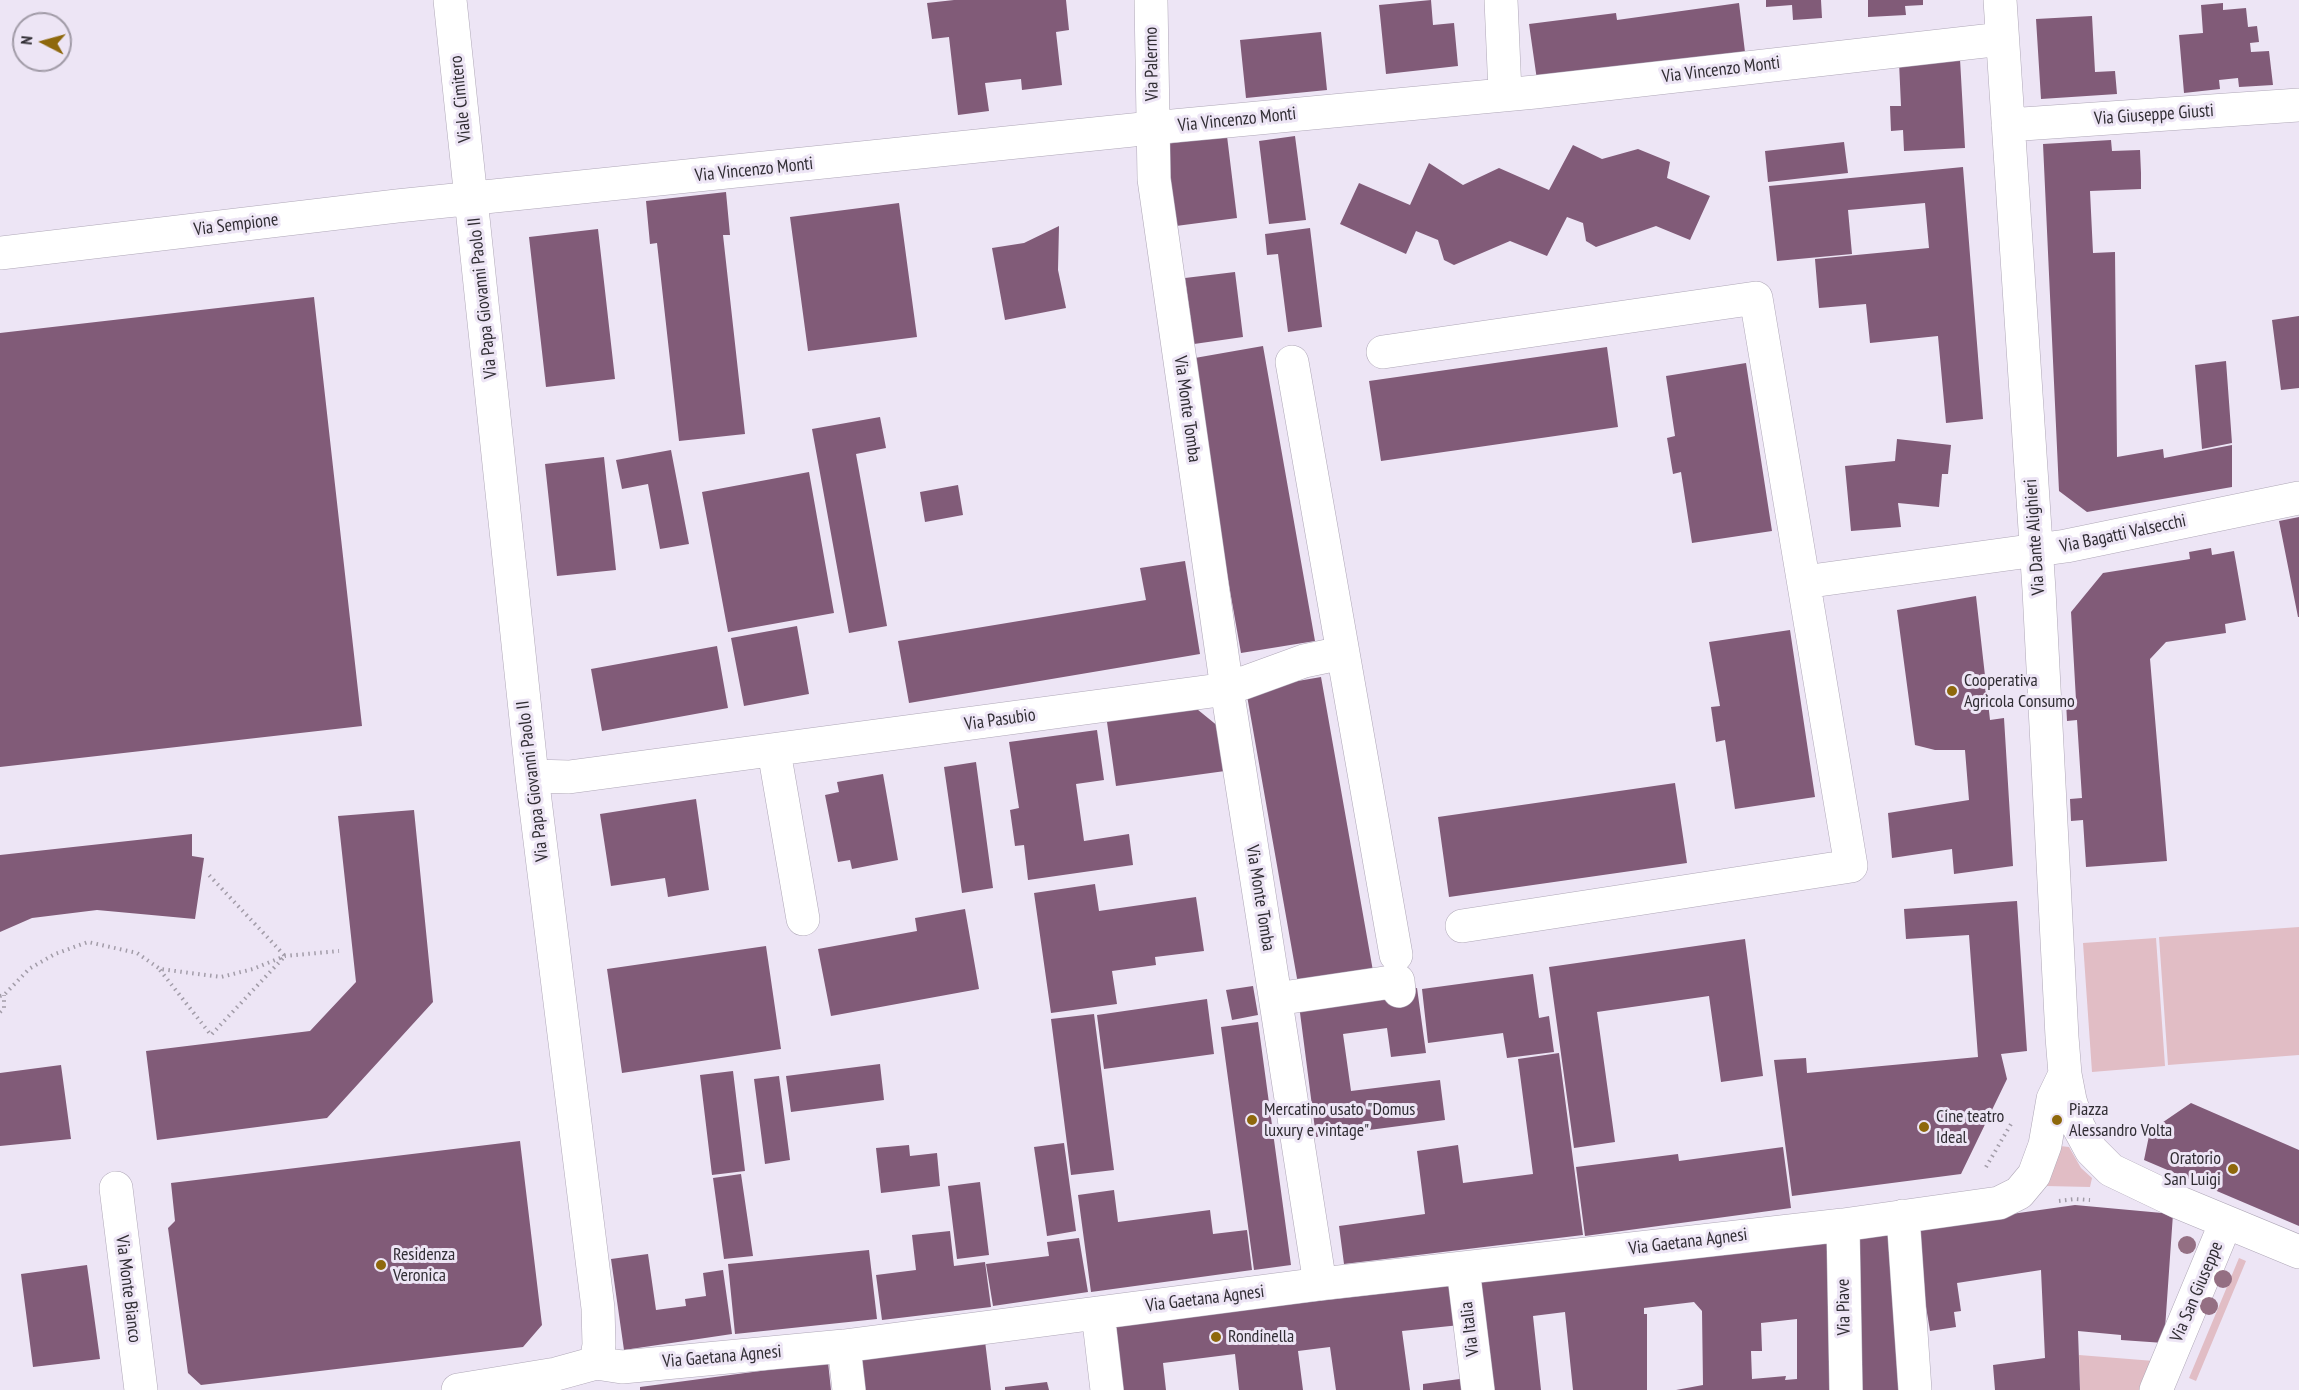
<!DOCTYPE html>
<html>
<head>
<meta charset="utf-8">
<style>
  body { margin:0 }
  #map { position:relative; width:2299px; height:1390px; overflow:hidden; background:#ede5f5; font-family:"PT Sans Narrow",sans-serif }
  canvas { display:block }
  .north { position:absolute; left:12px; top:12px; width:60px; height:60px; box-sizing:border-box; background:#ede5f5; border:2px solid #a19ba7; border-radius:50%; rotate:276deg; font-size:16px; font-weight:700; line-height:24px; text-align:center; color:#302d33 }
  .north::after { content:''; display:block; margin:auto; width:21px; height:27px; background:#8e680c; clip-path:polygon(50% 0,100% 100%,50% 72%,0 100%) }
</style>
</head>
<body>
<div id="map">
<canvas width="2299" height="1390"></canvas>
<div class="north">N</div>
</div>
<script>
const g = document.querySelector('canvas').getContext('2d');
g.lineJoin = 'round';
function fillPath(path, color) { g.fillStyle = color; g.fill(path, 'evenodd'); }
const shape = rows => new Path2D(rows.map(r => 'M' + r).join(''));
function stroke(path, color, width, dash) { g.strokeStyle = color; g.lineWidth = width; g.lineCap = dash ? 'butt' : 'round'; g.setLineDash(dash || []); g.stroke(path); }
function write(font, color, halo, rows, align = 'center') {
  g.font = font + ' "PT Sans Narrow",sans-serif'; g.lineWidth = 6; g.setLineDash([]); g.textBaseline = 'middle'; g.strokeStyle = halo; g.fillStyle = color; for (const [text, x, y, turn = 0] of rows) {
    g.save(); g.translate(x, y); g.rotate((+turn || 0) * Math.PI / 180); g.textAlign = isNaN(turn) ? turn : align; if (halo) g.strokeText(text, 0, 0); g.fillText(text, 0, 0); g.restore();
  }
}
const green = shape([
  [2299,927,2299,1055,2168,1065,2159,937],
  [2156,938,2165,1066,2092,1072,2083,943],
  [2060,1146,2069,1147,2081,1168,2092,1178,2090,1187,2046,1186],
  [2239,1258,2246,1261,2196,1381,2189,1378],
  [2079,1355,2154,1361,2143,1390,2080,1390]
]);
const building = shape([
  [954,0,1066,0,1069,30,1056,32,1062,85,1022,90,1021,79,985,83,989,111,958,115,949,37,932,39,927,3],
  [1431,0,1433,25,1454,23,1458,66,1386,74,1379,5],
  [1766,0,1821,0,1822,18,1793,20,1792,5,1766,7],
  [1868,0,1923,0,1923,5,1905,6,1906,15,1868,17],
  [1739,3,1745,52,1537,80,1529,24,1616,13,1617,20],
  [2223,3,2223,10,2246,8,2248,27,2257,26,2259,42,2250,43,2251,52,2269,51,2273,85,2239,87,2238,78,2219,80,2220,89,2184,93,2179,35,2203,33,2201,5],
  [2092,16,2095,72,2115,71,2117,94,2041,99,2036,19],
  [1321,32,1327,90,1246,98,1240,40],
  [1960,59,1965,148,1904,151,1903,130,1891,131,1890,106,1901,106,1899,62],
  [1227,136,1237,218,1176,226,1165,144],
  [1295,136,1306,220,1269,224,1259,141],
  [2111,140,2112,151,2140,150,2141,173,2141,189,2090,191,2093,253,2115,252,2117,457,2163,449,2164,458,2232,445,2232,487,2087,512,2059,491,2043,144],
  [1844,142,1848,173,1768,182,1765,151],
  [1573,145,1602,159,1638,149,1670,162,1667,178,1710,196,1690,240,1656,226,1596,247,1586,241,1583,223,1567,217,1547,256,1510,241,1454,265,1444,260,1438,240,1416,231,1406,254,1340,224,1359,183,1410,205,1429,163,1463,185,1499,168,1549,190],
  [1963,167,1983,419,1946,423,1938,336,1870,343,1866,304,1819,308,1815,259,1929,248,1925,203,1848,210,1852,254,1777,261,1769,186],
  [726,192,730,235,723,235,745,434,679,441,657,243,650,244,646,201],
  [899,203,917,337,808,351,790,217],
  [1059,226,1058,270,1066,308,1005,320,992,248,1024,243],
  [1310,228,1322,327,1288,332,1278,254,1267,255,1265,234],
  [598,229,615,379,546,387,529,237],
  [1235,272,1243,337,1194,344,1185,278],
  [314,297,362,726,0,767,0,333],
  [2299,316,2299,388,2281,390,2272,320],
  [1263,346,1315,641,1241,653,1189,359],
  [1607,347,1618,427,1381,461,1369,381],
  [2226,361,2232,443,2202,449,2195,365],
  [1746,363,1772,531,1692,543,1681,472,1673,474,1667,438,1675,436,1666,376],
  [880,417,886,448,856,454,887,626,849,633,812,429],
  [1897,439,1951,445,1948,474,1942,474,1939,507,1898,503,1901,527,1851,531,1845,466,1895,461],
  [671,450,689,544,660,549,648,484,622,489,616,460],
  [604,457,616,570,557,576,545,464],
  [809,472,834,613,728,632,702,492],
  [958,485,963,515,925,522,920,492],
  [2299,517,2299,617,2298,617,2279,521],
  [2211,548,2212,555,2234,551,2246,620,2225,624,2226,633,2166,642,2150,659,2167,861,2086,867,2083,820,2071,821,2070,799,2082,798,2077,720,2067,721,2066,701,2076,700,2071,612,2103,573,2190,559,2189,552],
  [1185,561,1200,654,909,703,898,641,1146,600,1140,568],
  [1976,596,1990,720,2004,718,2013,866,1954,874,1952,849,1892,858,1888,813,1969,800,1965,750,1935,750,1915,745,1897,610],
  [797,626,809,694,744,706,731,638],
  [1790,630,1815,797,1735,809,1725,740,1716,742,1711,707,1720,706,1709,642],
  [717,646,728,708,602,731,591,669],
  [1321,677,1373,971,1298,984,1246,690],
  [1192,705,1219,727,1225,771,1116,786,1106,715],
  [1097,730,1104,780,1076,784,1084,841,1129,834,1133,865,1028,880,1024,845,1015,846,1010,810,1019,808,1009,742],
  [976,762,993,888,962,893,944,767],
  [883,774,898,860,852,869,850,860,838,862,825,795,839,792,837,782],
  [1675,783,1687,863,1449,897,1438,817],
  [696,799,709,890,668,897,665,878,611,886,600,814],
  [414,810,433,1002,327,1118,157,1140,146,1051,310,1031,356,982,338,816],
  [192,834,192,856,204,858,195,919,97,910,32,918,0,932,0,855],
  [1095,884,1099,911,1196,897,1204,951,1155,957,1156,965,1112,971,1117,1004,1051,1013,1034,893],
  [2017,901,2027,1051,2001,1054,2007,1079,1961,1174,1792,1196,1774,1060,1806,1058,1807,1073,1978,1057,1969,935,1906,939,1904,909],
  [965,909,979,989,831,1016,818,949,917,931,915,918],
  [1745,939,1763,1076,1721,1082,1709,996,1597,1012,1615,1142,1574,1148,1549,967],
  [766,946,781,1049,622,1073,607,969],
  [1533,974,1539,1018,1549,1016,1554,1052,1507,1058,1503,1033,1428,1043,1422,989],
  [1253,986,1258,1015,1232,1020,1226,990],
  [1417,988,1426,1053,1391,1057,1387,1028,1343,1034,1351,1091,1440,1080,1445,1120,1316,1137,1299,1005],
  [1207,999,1214,1054,1104,1069,1097,1015],
  [1094,1014,1114,1170,1071,1175,1051,1019],
  [1258,1022,1291,1265,1254,1270,1221,1027],
  [1559,1053,1583,1235,1344,1264,1339,1226,1425,1214,1417,1151,1458,1145,1463,1183,1533,1174,1518,1059],
  [880,1064,884,1100,791,1112,786,1076],
  [61,1065,71,1139,0,1146,0,1073],
  [733,1071,745,1171,712,1175,700,1075],
  [779,1076,790,1160,765,1164,754,1079],
  [2191,1103,2299,1150,2299,1226,2144,1160,2150,1131],
  [520,1141,542,1325,523,1347,201,1385,188,1373,168,1228,175,1221,171,1183],
  [1064,1143,1076,1231,1047,1236,1034,1147],
  [909,1145,910,1156,937,1153,940,1186,881,1193,876,1148],
  [1783,1147,1791,1208,1585,1236,1576,1167,1678,1154,1679,1161],
  [741,1174,753,1256,724,1259,713,1178],
  [980,1182,989,1255,957,1259,948,1186],
  [1114,1190,1118,1222,1210,1210,1213,1234,1247,1230,1252,1270,1091,1292,1078,1195],
  [2075,1205,2173,1214,2164,1343,2121,1340,2121,1335,2078,1331,2080,1390,1995,1390,1993,1365,2045,1358,2041,1270,1957,1283,1961,1311,1954,1312,1956,1327,1930,1331,1913,1228],
  [950,1231,954,1266,985,1262,991,1307,882,1320,876,1275,916,1270,912,1235],
  [1895,1233,1901,1390,1853,1390,1852,1237],
  [1079,1238,1088,1292,993,1306,986,1264,1049,1256,1047,1242],
  [1835,1239,1838,1390,1676,1390,1703,1385,1702,1311,1694,1302,1644,1308,1644,1314,1647,1314,1647,1390,1573,1390,1565,1312,1533,1316,1541,1390,1494,1390,1481,1282],
  [1797,1319,1797,1379,1785,1380,1786,1376,1752,1379,1751,1351,1762,1351,1761,1323],
  [869,1250,877,1319,735,1334,728,1264],
  [648,1254,656,1310,686,1306,685,1299,706,1296,703,1273,723,1270,732,1334,624,1350,611,1259],
  [87,1265,100,1359,33,1367,21,1274],
  [1455,1285,1460,1325,1402,1331,1410,1390,1336,1390,1330,1347,1298,1351,1303,1390,1239,1390,1235,1354,1163,1363,1166,1390,1121,1390,1113,1325],
  [985,1341,991,1390,861,1390,857,1358],
  [828,1362,831,1390,640,1390,640,1387],
  [1467,1378,1468,1390,1423,1390,1423,1384],
  [1047,1382,1049,1390,1005,1390,1005,1387]
]);
const path = shape([
  [160,970,211,1035,285,956,208,874],
  [0,996,4,995,29,969,55,954,88,942,137,953,160,969,221,977,253,969,285,956,339,951],
  [0,1012,4,1008,4,995],
  [1986,1167,2011,1124],
  [2059,1201,2075,1199,2090,1200]
]);
const minor = shape([
  [450,0,532,776,598,1308,599,1345,596,1363],
  [1151,0,1154,179,1227,689,1320,1284],
  [1501,0,1505,93],
  [2000,0,2039,590,2062,1037,2065,1074,2070,1100,2078,1126,2091,1150,2111,1170,2178,1202,2299,1252],
  [2008,125,2299,105],
  [0,253,397,206,1152,128,1535,92,2002,39],
  [1383,352,1756,298,1851,866,1462,926],
  [1292,362,1396,955],
  [1804,582,2066,546,2299,498],
  [774,751,803,919],
  [532,776,569,777,1227,689,1304,661,1342,653],
  [1276,999,1398,981,1399,991],
  [116,1188,141,1390],
  [1903,1216,1915,1390],
  [1843,1225,1846,1390],
  [1463,1268,1478,1390],
  [1098,1313,1107,1390],
  [844,1346,849,1390],
  [458,1390,556,1374,596,1363,622,1367,844,1346,1320,1284,1843,1225,1999,1203,2019,1193,2034,1175,2045,1145,2053,1099,2065,1074],
  [2156,1390,2226,1222]
]);
const trees = [
  [2187,1245],
  [2223,1279],
  [2209,1306]
];
const markers = [
  [1952,691,6,"#8e680c"],
  [1252,1120,6,"#8e680c"],
  [2057,1120,6,"#8e680c"],
  [1924,1127,6,"#8e680c"],
  [2233,1169,6,"#8e680c"],
  [381,1265,6,"#8e680c"],
  [1216,1337,6,"#8e680c"]
];
const streetNames = [
  ["Via Palermo",1152,64,-91],
  ["Via Vincenzo Monti",1721,70,-7],
  ["Viale Cimitero",461,99,-96],
  ["Via Giuseppe Giusti",2154,115,-4],
  ["Via Vincenzo Monti",1237,120,-6],
  ["Via Vincenzo Monti",754,170,-6],
  ["Via Sempione",236,225,-7],
  ["Via Papa Giovanni Paolo II",483,298,-96],
  ["Via Monte Tomba",1187,409,82],
  ["Via Bagatti Valsecchi",2123,534,-12],
  ["Via Dante Alighieri",2035,537,-94],
  ["Via Pasubio",1000,720,-8],
  ["Via Papa Giovanni Paolo II",533,781,-97],
  ["Via Monte Tomba",1260,898,81],
  ["Via Gaetana Agnesi",1688,1242,-7],
  ["Via Monte Bianco",128,1289,83],
  ["Via San Giuseppe",2197,1292,-67],
  ["Via Gaetana Agnesi",1205,1299,-7],
  ["Via Piave",1844,1307,-91],
  ["Via Italia",1470,1329,-97],
  ["Via Gaetana Agnesi",722,1357,-5]
];
const poiNames = [
  ["Cooperativa",1964,681],
  ["Agricola Consumo",1964,702],
  ["Mercatino usato \"Domus",1264,1110],
  ["luxury e vintage\"",1264,1131],
  ["Piazza",2069,1110],
  ["Alessandro Volta",2069,1131],
  ["Cine teatro",1936,1117],
  ["Ideal",1936,1138],
  ["Oratorio",2221,1159,"right"],
  ["San Luigi",2221,1180,"right"],
  ["Residenza",393,1255],
  ["Veronica",393,1276],
  ["Rondinella",1228,1337]
];
fillPath(green, '#e1bdc5');
fillPath(building, '#815b78');
stroke(minor, '#afa7b7', 34);
stroke(path, '#a29ca8', 4, [1.5, 4.5]);
stroke(minor, '#fff', 33);
g.fillStyle = '#946f83';
for (const [x, y] of trees) { g.beginPath(); g.arc(x, y, 9, 0, 2 * Math.PI); g.fill(); }
for (const [x, y, r, color] of markers) { const dot = new Path2D(); dot.arc(x, y, r, 0, 2 * Math.PI); g.fillStyle = color; g.fill(dot); stroke(dot, '#ede5f5', 2); }
write('18px', '#302d33', '#ede5f5', streetNames);
write('18px', '#302d33', '#ede5f5', poiNames, 'left');
</script>
</body>
</html>
